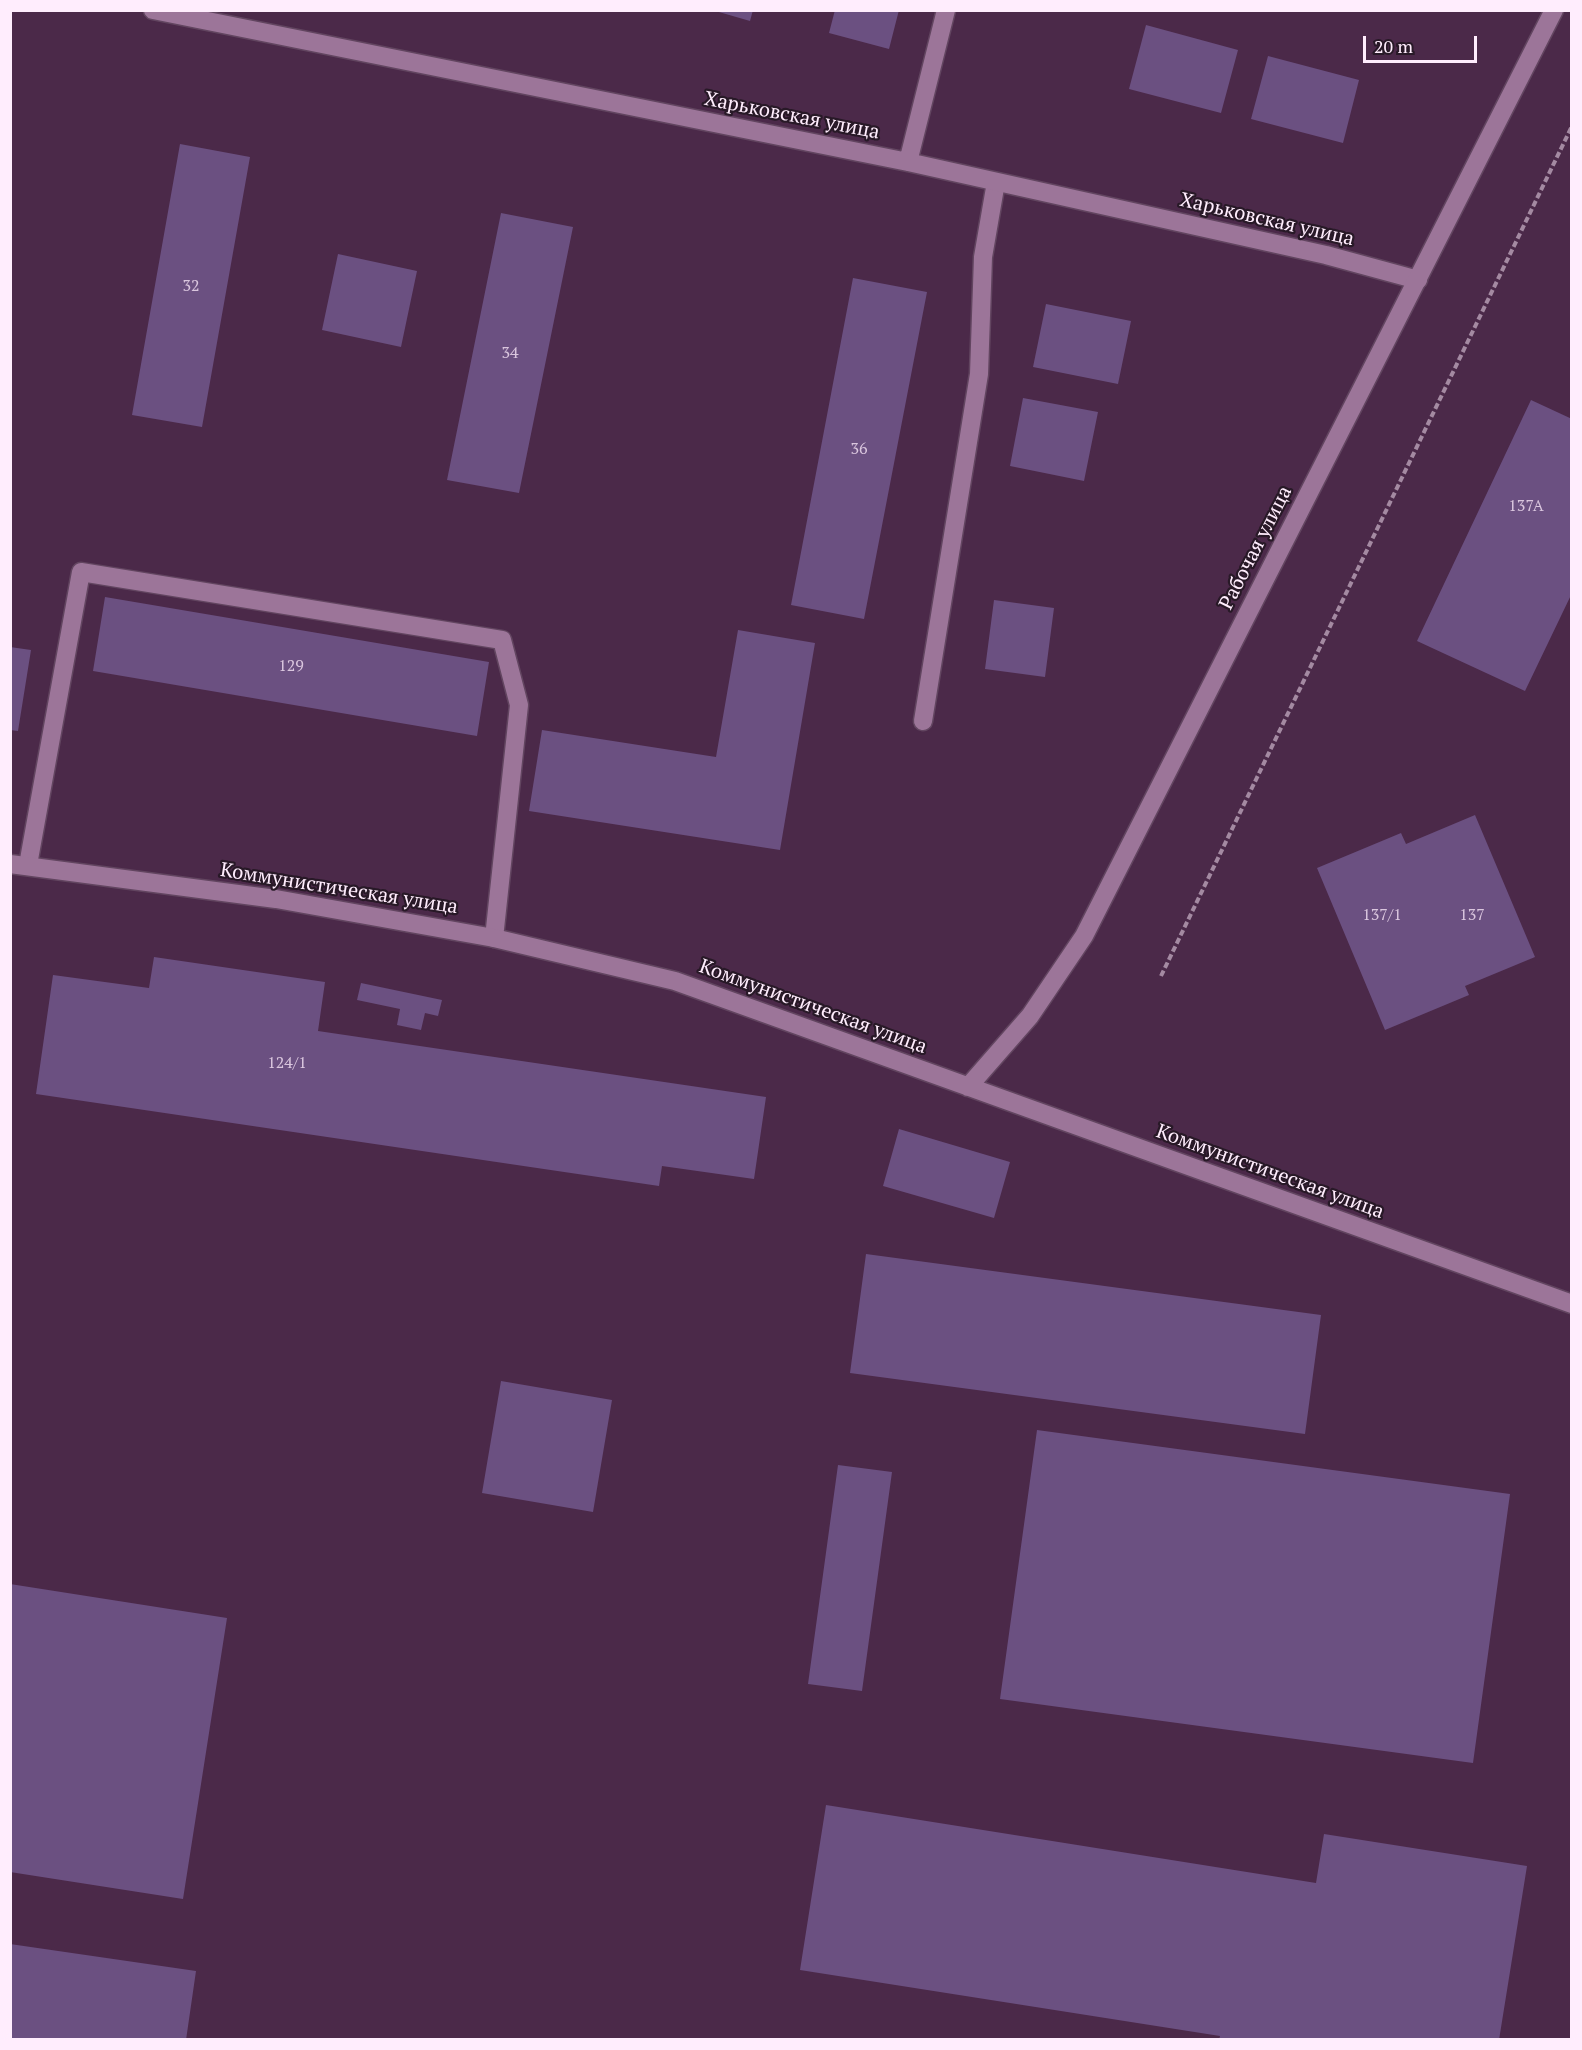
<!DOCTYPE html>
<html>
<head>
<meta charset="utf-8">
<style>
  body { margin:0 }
  #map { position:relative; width:1582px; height:2050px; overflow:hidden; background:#4b2949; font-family:"PT Serif",serif }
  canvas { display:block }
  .frame { position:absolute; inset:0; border:12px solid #ffedfd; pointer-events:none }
  .scale { position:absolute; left:1363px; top:36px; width:114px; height:27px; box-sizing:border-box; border:3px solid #ffedfd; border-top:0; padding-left:8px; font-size:18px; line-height:21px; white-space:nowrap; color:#ffedfd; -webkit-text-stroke:4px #281927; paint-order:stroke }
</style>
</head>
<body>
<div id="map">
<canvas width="1582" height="2050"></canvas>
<div class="frame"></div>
<div class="scale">20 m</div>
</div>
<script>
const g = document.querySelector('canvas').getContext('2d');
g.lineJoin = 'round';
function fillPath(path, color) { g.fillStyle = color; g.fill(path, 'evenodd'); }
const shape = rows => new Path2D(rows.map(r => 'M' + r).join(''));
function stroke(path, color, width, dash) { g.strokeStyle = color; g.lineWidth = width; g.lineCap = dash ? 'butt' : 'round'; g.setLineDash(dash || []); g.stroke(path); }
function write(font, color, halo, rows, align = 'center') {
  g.font = font + ' "PT Serif",serif'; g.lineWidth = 4.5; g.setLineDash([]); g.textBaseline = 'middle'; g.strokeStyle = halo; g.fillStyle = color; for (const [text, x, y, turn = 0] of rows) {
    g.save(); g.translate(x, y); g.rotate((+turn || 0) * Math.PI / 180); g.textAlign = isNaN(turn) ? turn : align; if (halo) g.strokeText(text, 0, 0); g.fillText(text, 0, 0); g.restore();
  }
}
const building = shape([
  [712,10,753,10,750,21],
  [835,10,899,10,889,49,829,33],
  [1146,25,1238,50,1221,113,1129,89],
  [1268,56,1359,80,1343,143,1251,119],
  [180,144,250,157,202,427,132,415],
  [501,213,573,227,519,493,447,480],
  [338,254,417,271,401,347,322,330],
  [853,278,927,292,864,619,791,605],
  [1046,304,1131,321,1118,384,1033,367],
  [1023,398,1098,412,1084,481,1010,466],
  [1531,400,1572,419,1572,593,1525,691,1417,641],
  [105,597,489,662,477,736,93,671],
  [994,600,1054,608,1045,677,985,669],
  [738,630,815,643,780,850,529,811,542,730,716,757],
  [10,647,31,650,18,731,10,730],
  [1475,815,1535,957,1465,986,1469,995,1385,1030,1317,868,1401,833,1406,844],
  [154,957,325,982,318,1031,766,1097,754,1179,662,1166,659,1186,36,1094,53,975,149,988],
  [361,983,442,1000,438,1016,425,1013,421,1030,397,1025,400,1009,357,1000],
  [899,1129,1010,1162,994,1218,883,1186],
  [866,1254,1321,1315,1305,1434,850,1373],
  [501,1381,612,1400,593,1512,482,1493],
  [1037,1430,1510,1494,1473,1763,1000,1699],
  [838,1465,892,1472,862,1691,808,1684],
  [10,1584,227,1618,183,1899,10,1872],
  [826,1805,1316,1883,1324,1834,1527,1866,1499,2040,1219,2040,1220,2036,800,1970],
  [10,1944,196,1971,186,2040,10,2040]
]);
const path = shape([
  [1161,976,1572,126]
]);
const service = shape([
  [923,721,979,374,983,257,996,182],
  [28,865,81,572,502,640,519,705,494,938]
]);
const minor = shape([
  [153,10,908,162,1326,255,1418,280],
  [908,162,946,10]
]);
const tertiary = shape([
  [10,864,276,899,494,938,675,981,1572,1304],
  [968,1087,1030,1016,1084,936,1554,10]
]);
const numberNames = [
  ["32",191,286],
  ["34",510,353],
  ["36",859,449],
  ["137А",1526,506],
  ["129",291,666],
  ["137/1",1382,915],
  ["137",1472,915],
  ["124/1",287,1063]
];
const streetNames = [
  ["Харьковская улица",792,116,11],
  ["Харьковская улица",1267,220,13],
  ["Рабочая улица",1256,548,-63],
  ["Коммунистическая улица",339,889,9],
  ["Коммунистическая улица",813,1007,20],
  ["Коммунистическая улица",1270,1172,20]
];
fillPath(building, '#6b5081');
stroke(service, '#624560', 21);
stroke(minor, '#624560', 21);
stroke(tertiary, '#624560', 21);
stroke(path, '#a48aa2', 4, [6, 3]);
stroke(service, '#9c7599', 18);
stroke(minor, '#9c7599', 18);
stroke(tertiary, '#9c7599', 18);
write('16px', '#dac6de', null, numberNames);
write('20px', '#ffedfd', '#281927', streetNames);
</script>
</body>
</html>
